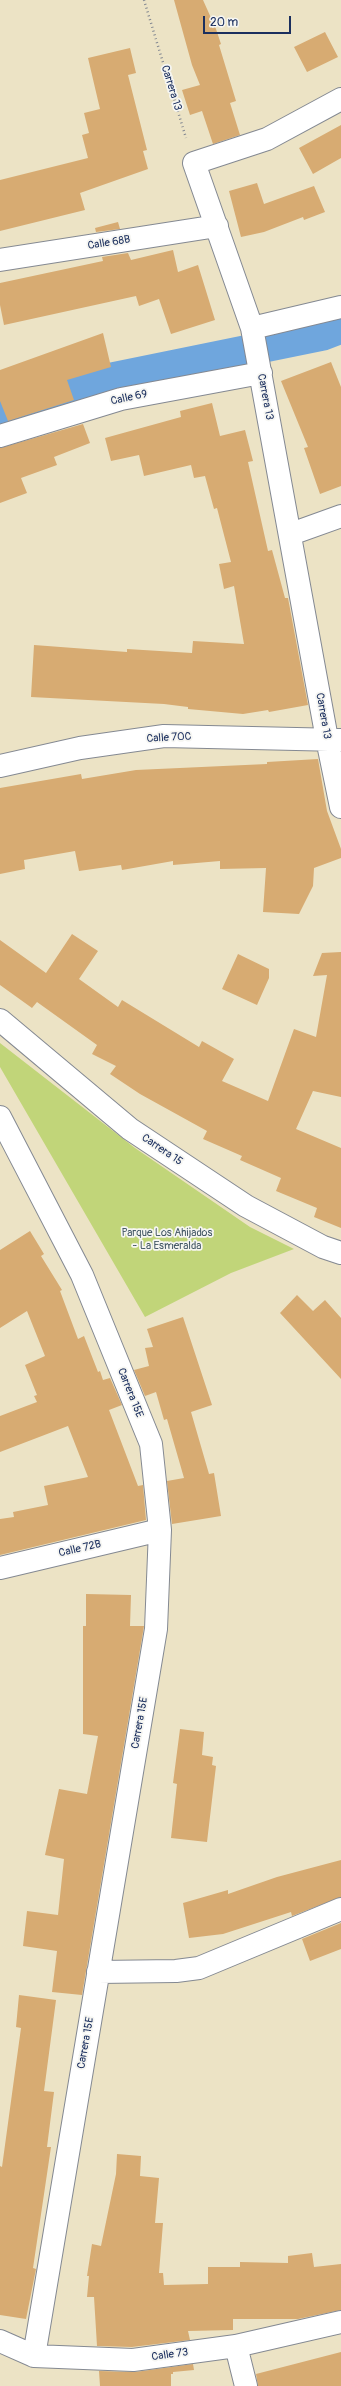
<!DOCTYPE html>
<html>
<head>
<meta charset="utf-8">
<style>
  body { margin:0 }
  #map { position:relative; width:341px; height:2386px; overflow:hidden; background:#ece3c5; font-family:Pangolin,sans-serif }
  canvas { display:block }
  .scale { position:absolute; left:203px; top:16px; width:88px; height:18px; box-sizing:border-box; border:2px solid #1b2f5e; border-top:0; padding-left:5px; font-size:12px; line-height:14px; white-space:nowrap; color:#1b2f5e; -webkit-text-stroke:3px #f6f6f2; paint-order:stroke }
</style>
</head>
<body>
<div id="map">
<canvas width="341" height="2386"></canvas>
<div class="scale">20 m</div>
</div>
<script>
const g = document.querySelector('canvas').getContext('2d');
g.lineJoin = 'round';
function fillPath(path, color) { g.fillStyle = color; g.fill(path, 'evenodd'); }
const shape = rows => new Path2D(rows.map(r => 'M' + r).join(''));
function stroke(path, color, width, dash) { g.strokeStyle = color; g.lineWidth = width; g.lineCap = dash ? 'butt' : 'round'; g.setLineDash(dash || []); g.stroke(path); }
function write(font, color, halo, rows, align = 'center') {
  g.font = font + ' Pangolin,sans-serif'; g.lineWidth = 3.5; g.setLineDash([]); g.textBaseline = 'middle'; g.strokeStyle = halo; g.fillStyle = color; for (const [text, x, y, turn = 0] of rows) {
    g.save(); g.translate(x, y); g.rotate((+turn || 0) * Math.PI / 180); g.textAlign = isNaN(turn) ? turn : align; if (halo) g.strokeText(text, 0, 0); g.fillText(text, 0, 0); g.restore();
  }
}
const green = shape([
  [0,1043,135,1148,250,1227,294,1249,231,1273,145,1317,0,1067]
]);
const canal = shape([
  [0,411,64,391,112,378,323,335,341,328]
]);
const building = shape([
  [174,0,203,0,216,29,221,44,219,45,236,101,230,103,240,135,213,144,202,111,190,115,182,90,200,85,192,65],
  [325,32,338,57,307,72,294,47],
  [130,48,136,73,128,75,147,150,143,151,148,169,80,193,85,210,0,231,0,180,88,158,82,135,89,133,84,113,100,109,88,58],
  [341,125,341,158,313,174,299,148],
  [257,183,264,204,314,186,325,212,304,220,303,217,264,232,241,237,229,191],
  [118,222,120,229,96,232,95,228],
  [173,250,178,272,198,265,215,320,171,334,159,299,139,306,136,296,4,325,0,305,0,283,103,261,102,257,128,253,131,260],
  [103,333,111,367,67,380,74,400,8,421,0,401,0,370],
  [331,362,341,387,341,486,320,494,304,448,308,447,281,381],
  [212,403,220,436,245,430,253,461,248,462,268,551,272,550,285,598,288,598,308,705,269,712,268,710,243,714,188,709,188,707,164,704,31,697,34,645,127,652,127,649,192,653,193,641,244,644,234,586,224,589,219,564,231,562,217,508,214,509,205,476,194,478,191,465,144,476,139,455,111,461,105,438,181,417,180,411],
  [83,424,90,443,54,457,57,465,21,478,27,493,0,503,0,448],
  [318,759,327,811,341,849,341,858,314,868,313,886,299,914,263,912,266,868,220,869,220,861,173,865,173,861,122,870,121,865,79,871,75,851,24,860,25,869,0,874,0,788,81,774,82,779,136,770,267,764,267,762],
  [72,934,98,951,79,979,118,1007,122,1000,199,1047,202,1041,234,1059,222,1081,268,1101,294,1029,316,1037,327,975,313,976,322,953,341,952,341,1097,313,1091,296,1129,341,1148,341,1228,314,1217,317,1208,276,1191,281,1178,240,1160,242,1156,203,1139,207,1131,140,1094,110,1074,116,1066,92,1054,97,1045,37,1002,32,1008,0,985,0,940,46,973],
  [238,954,269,969,269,978,257,1005,222,989],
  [30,1231,44,1254,41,1256,62,1290,60,1291,78,1339,84,1336,98,1372,100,1371,103,1380,110,1378,122,1405,109,1410,138,1486,143,1485,146,1520,0,1555,0,1519,14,1517,13,1512,48,1505,44,1486,88,1477,68,1426,0,1452,0,1416,37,1402,34,1396,37,1395,25,1365,45,1356,27,1311,0,1328,0,1250],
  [297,1295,313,1311,325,1300,341,1318,341,1379,280,1313],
  [183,1317,212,1405,191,1412,209,1474,214,1473,221,1516,172,1524,167,1481,184,1478,167,1419,164,1420,156,1392,145,1396,134,1370,149,1366,145,1348,153,1347,147,1329],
  [86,1594,131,1595,130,1626,144,1626,82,1995,52,1992,57,1951,23,1946,27,1911,58,1915,64,1859,45,1855,59,1789,87,1794,98,1736,83,1734,83,1626,86,1626],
  [180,1729,204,1732,202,1755,213,1757,212,1765,216,1766,207,1842,171,1838,177,1784,173,1783],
  [341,1860,341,1897,292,1916,291,1912,223,1934,189,1938,183,1903,228,1890,228,1894,277,1877],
  [341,1923,341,1949,310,1961,302,1939],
  [19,1995,56,2000,44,2091,54,2092,47,2147,51,2147,33,2268,36,2269,26,2319,0,2315,0,2166,2,2167,21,2028,16,2027],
  [117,2154,141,2156,140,2176,159,2178,155,2223,163,2223,159,2273,163,2273,164,2285,208,2284,208,2267,240,2267,240,2262,288,2263,288,2256,312,2253,314,2267,341,2264,341,2310,298,2319,233,2319,233,2330,188,2331,190,2340,132,2347,97,2346,94,2297,87,2297,89,2276,87,2276,92,2244,101,2246,116,2174],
  [341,2352,341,2386,258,2386,256,2374],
  [193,2364,194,2370,173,2372,173,2374,171,2374,171,2386,100,2386,99,2371,135,2372]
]);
const path = shape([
  [144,0,186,138]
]);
const minor = shape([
  [341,99,267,139,194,163,252,328,327,739,341,807],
  [0,260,217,226],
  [252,328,341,307],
  [0,436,121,399,261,373],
  [291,534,341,516],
  [0,766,80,748,164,736,340,740],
  [0,1020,130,1129,246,1206,323,1247,341,1253],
  [0,1117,82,1275,151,1444,160,1530,156,1629,34,2356],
  [0,1568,160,1530],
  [98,1972,176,1971,199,1968,341,1909],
  [0,2341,34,2356,133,2360,236,2346,341,2322],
  [236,2346,246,2386]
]);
const streetNames = [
  ["Carrera 13",171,88,73],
  ["Calle 68B",109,243,-9],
  ["Carrera 13",265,397,79],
  ["Calle 69",129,398,-12],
  ["Carrera 13",323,716,80],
  ["Calle 70C",169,738,-3],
  ["Carrera 15",162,1150,34],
  ["Carrera 15E",130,1393,68],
  ["Calle 72B",80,1549,-13],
  ["Carrera 15E",140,1723,-80],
  ["Carrera 15E",86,2043,-80],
  ["Calle 73",170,2355,-8]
];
const parkNames = [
  ["Parque Los Ahijados",167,1233],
  ["- La Esmeralda",167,1246]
];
fillPath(green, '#c1d579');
stroke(canal, '#6fa6dd', 31);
fillPath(building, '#d7ab72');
stroke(minor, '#848992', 24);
stroke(path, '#848992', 2.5, [1, 3]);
stroke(minor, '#fff', 22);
write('11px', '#1b2f5e', '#f6f6f2', streetNames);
write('11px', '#445865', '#f6f6f2', parkNames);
</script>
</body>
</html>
